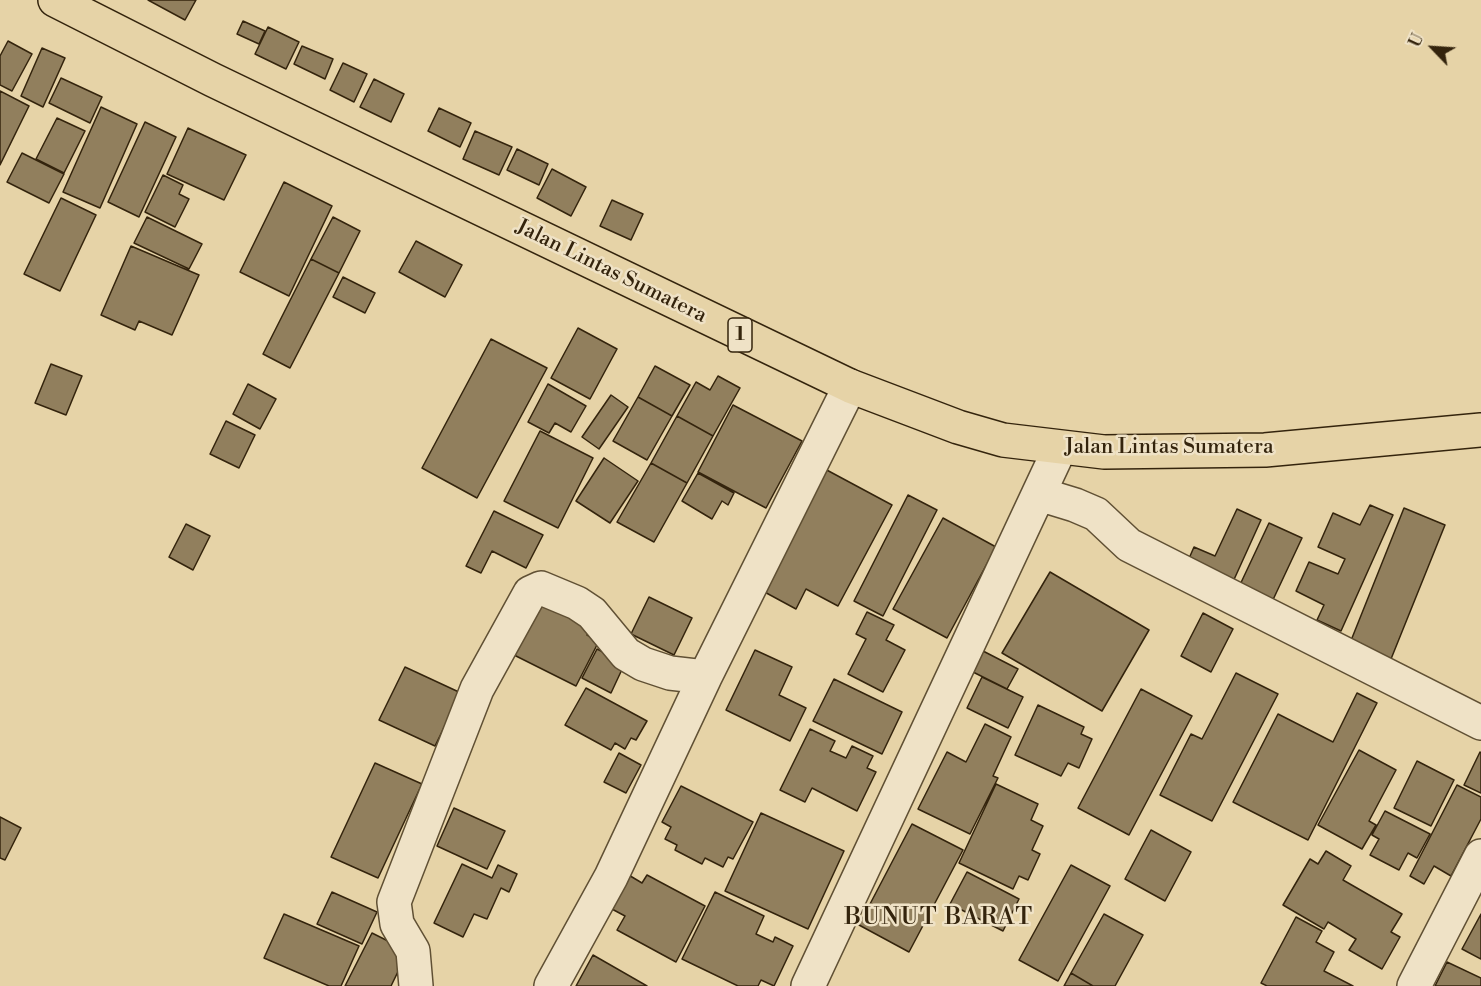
<!DOCTYPE html>
<html>
<head>
<meta charset="utf-8">
<style>
  body { margin:0 }
  #map { position:relative; width:1481px; height:986px; overflow:hidden; background:#e6d3a7; font-family:"Libre Bodoni",serif }
  canvas { display:block }
  .north { position:absolute; left:1403px; top:18px; width:60px; height:60px; -webkit-text-stroke:4px #efe2c6; paint-order:stroke; rotate:295deg; font-size:16px; font-weight:700; line-height:24px; text-align:center; color:#34240d }
  .north::after { content:''; display:block; margin:auto; width:21px; height:27px; background:#34240d; clip-path:polygon(50% 0,100% 100%,50% 72%,0 100%) }
</style>
</head>
<body>
<div id="map">
<canvas width="1481" height="986"></canvas>
<div class="north">U</div>
</div>
<script>
const g = document.querySelector('canvas').getContext('2d');
g.lineJoin = 'round';
function fillPath(path, color) { g.fillStyle = color; g.fill(path, 'evenodd'); }
const shape = rows => new Path2D(rows.map(r => 'M' + r).join(''));
function stroke(path, color, width, dash) { g.strokeStyle = color; g.lineWidth = width; g.lineCap = dash ? 'butt' : 'round'; g.setLineDash(dash || []); g.stroke(path); }
function write(font, color, halo, rows, align = 'center') {
  g.font = font + ' "Libre Bodoni",serif'; g.lineWidth = 5; g.setLineDash([]); g.textBaseline = 'middle'; g.strokeStyle = halo; g.fillStyle = color; for (const [text, x, y, turn = 0] of rows) {
    g.save(); g.translate(x, y); g.rotate((+turn || 0) * Math.PI / 180); g.textAlign = isNaN(turn) ? turn : align; if (halo) g.strokeText(text, 0, 0); g.fillText(text, 0, 0); g.restore();
  }
}
const building = shape([
  [148,0,196,0,185,20,148,0],
  [243,21,265,31,259,44,237,34,243,21],
  [268,27,299,42,286,69,255,54,268,27],
  [8,41,32,54,12,91,0,85,0,56,8,41],
  [302,46,333,59,325,79,294,64,302,46],
  [42,48,65,58,43,107,21,96,42,48],
  [343,63,367,74,354,102,330,90,343,63],
  [61,78,102,97,90,123,49,103,61,78],
  [374,79,404,94,391,122,360,107,374,79],
  [0,91,29,106,0,165,0,91],
  [101,107,137,124,100,208,63,192,101,107],
  [439,108,471,123,460,147,428,131,439,108],
  [57,118,85,131,64,173,36,159,57,118],
  [145,122,176,137,139,217,108,202,145,122],
  [188,128,246,155,224,200,167,174,188,128],
  [475,131,512,147,499,175,463,159,475,131],
  [517,149,548,164,539,185,507,170,517,149],
  [22,153,64,174,49,203,7,182,22,153],
  [552,169,586,187,571,216,537,198,552,169],
  [163,175,183,185,179,194,189,199,175,227,145,212,163,175],
  [284,182,332,206,289,296,240,272,284,182],
  [61,198,96,215,60,291,24,274,61,198],
  [612,200,643,214,631,240,600,226,612,200],
  [147,217,202,244,189,269,134,243,147,217],
  [333,217,360,231,339,273,311,259,333,217],
  [416,241,462,265,445,297,399,272,416,241],
  [131,246,199,275,172,335,139,321,135,330,101,315,131,246],
  [311,259,339,273,290,368,263,354,311,259],
  [343,277,375,293,365,313,333,297,343,277],
  [578,328,617,349,590,399,551,378,578,328],
  [491,339,547,368,477,498,422,468,491,339],
  [51,364,82,376,66,415,35,403,51,364],
  [655,366,690,385,672,416,638,397,655,366],
  [718,376,740,388,713,436,677,416,696,382,710,390,718,376],
  [248,384,276,399,260,429,233,414,248,384],
  [548,384,586,406,571,432,555,423,549,433,528,422,548,384],
  [611,395,628,407,599,449,582,437,611,395],
  [638,397,672,416,647,460,613,441,638,397],
  [733,405,802,441,766,508,698,472,733,405],
  [677,416,713,436,687,483,651,463,677,416],
  [226,421,255,435,239,468,210,454,226,421],
  [540,431,593,458,558,528,504,501,540,431],
  [604,458,638,481,610,523,576,501,604,458],
  [651,463,687,483,654,542,617,522,651,463],
  [823,468,892,505,838,606,806,589,796,609,759,589,823,468],
  [698,473,734,493,728,505,722,501,712,519,682,501,698,473],
  [908,495,937,510,883,616,854,601,908,495],
  [1370,505,1393,515,1341,631,1317,620,1324,605,1296,591,1309,562,1338,574,1345,559,1318,547,1333,513,1360,525,1370,505],
  [1404,508,1445,525,1391,659,1350,643,1404,508],
  [1237,509,1261,520,1232,584,1187,563,1194,547,1215,556,1237,509],
  [494,511,543,535,526,568,492,551,481,573,466,566,494,511],
  [943,518,996,547,947,638,893,609,943,518],
  [1269,523,1302,538,1271,604,1238,589,1269,523],
  [186,524,210,536,193,570,169,557,186,524],
  [1050,572,1149,630,1102,711,1002,653,1050,572],
  [649,597,692,618,674,655,631,634,649,597],
  [537,599,591,627,587,635,599,641,576,686,510,653,537,599],
  [867,612,894,625,886,640,905,650,883,692,848,674,866,639,856,634,867,612],
  [1203,613,1233,629,1211,672,1181,656,1203,613],
  [597,649,625,663,611,693,582,678,597,649],
  [755,650,792,667,779,695,806,708,790,741,726,710,755,650],
  [983,651,1018,669,1007,689,973,672,983,651],
  [405,667,461,693,435,746,379,720,405,667],
  [1236,673,1278,694,1212,821,1160,795,1191,734,1202,739,1236,673],
  [982,677,1023,697,1008,728,967,708,982,677],
  [834,679,902,712,882,754,813,721,834,679],
  [586,688,647,721,636,740,631,738,625,749,615,743,611,750,565,725,586,688],
  [1141,689,1192,716,1129,835,1078,808,1141,689],
  [1357,693,1377,703,1308,840,1233,802,1278,714,1333,742,1357,693],
  [1038,705,1084,727,1081,734,1092,739,1079,768,1068,763,1061,776,1015,755,1038,705],
  [985,724,1011,737,993,776,998,778,970,834,918,809,947,752,966,762,985,724],
  [810,729,835,741,830,751,846,758,852,746,873,756,867,768,876,772,857,811,812,788,805,802,780,790,810,729],
  [1359,750,1396,770,1369,821,1376,825,1362,849,1318,825,1359,750],
  [1480,752,1481,753,1481,793,1464,785,1480,752],
  [619,753,641,765,626,793,604,782,619,753],
  [1417,761,1454,780,1431,826,1394,808,1417,761],
  [375,763,422,784,378,878,331,857,375,763],
  [996,784,1038,804,1031,820,1043,826,1032,850,1040,854,1028,880,1019,876,1013,889,959,863,996,784],
  [1457,785,1481,797,1481,819,1451,876,1434,866,1424,884,1410,876,1457,785],
  [681,786,753,822,733,859,728,857,723,867,705,858,702,864,675,850,677,845,665,839,671,827,662,822,681,786],
  [454,808,505,831,487,869,437,846,454,808],
  [1385,811,1430,834,1417,858,1408,853,1399,870,1370,855,1379,839,1372,835,1385,811],
  [761,813,844,851,808,929,725,891,761,813],
  [0,817,21,828,5,860,0,858,0,817],
  [912,824,963,850,909,952,859,925,912,824],
  [1151,830,1191,852,1165,901,1125,879,1151,830],
  [1326,851,1351,866,1343,880,1402,914,1391,932,1400,937,1382,969,1349,950,1356,939,1328,922,1324,929,1283,905,1310,859,1318,864,1326,851],
  [462,864,492,878,498,865,517,874,509,892,501,888,487,919,474,914,463,937,434,923,462,864],
  [1071,865,1110,886,1058,981,1019,960,1071,865],
  [967,872,1019,899,1003,931,950,904,967,872],
  [627,874,642,883,647,875,705,906,676,962,617,930,625,916,610,908,627,874],
  [332,892,377,912,362,944,317,924,332,892],
  [715,892,764,916,756,934,773,942,775,937,793,946,774,986,761,980,758,986,738,986,682,959,715,892],
  [284,914,359,946,341,986,329,986,264,958,284,914],
  [1104,914,1143,935,1115,986,1093,986,1071,973,1104,914],
  [1481,914,1481,959,1462,949,1481,914],
  [1296,917,1322,931,1316,942,1334,952,1324,971,1353,986,1267,986,1261,983,1296,917],
  [372,933,408,951,391,986,345,986,372,933],
  [593,955,647,986,576,986,593,955],
  [1447,962,1481,978,1481,986,1435,986,1447,962],
  [1071,973,1093,986,1064,986,1071,973]
]);
const street = shape([
  [1039,494,1075,505,1096,514,1129,545,1481,723],
  [416,986,413,951,397,924,394,902,477,689,530,593,541,588,577,603,592,613,626,654,643,664,670,673,705,677],
  [551,986,611,877,705,677,850,386],
  [808,986,1060,448],
  [1414,986,1481,856]
]);
const highway = shape([
  [55,0,213,80,850,386,958,427,1003,440,1104,452,1265,450,1481,430]
]);
const shields = [
  [740,335,24]
];
const shieldNames = [
  ["1",740,335]
];
const streetNames = [
  ["Jalan Lintas Sumatera",611,272,26],
  ["Jalan Lintas Sumatera",1169,448]
];
const quarterNames = [
  ["BUNUT BARAT",939,918]
];
fillPath(building, '#917f5d');
stroke(building, '#34240d', 1.5);
stroke(street, '#605034', 36);
stroke(highway, '#34240d', 36);
stroke(street, '#efe2c6', 33);
stroke(highway, '#e6d3a7', 33);
for (const [x, y, w] of shields) { const box = new Path2D(); box.roundRect(x - w / 2, y - 17, w, 34, 4.5); g.fillStyle = '#efe2c6'; g.fill(box); stroke(box, '#34240d', 1.5); }
write('bold 20px', '#34240d', null, shieldNames);
write('21px', '#34240d', '#efe2c6', streetNames);
g.letterSpacing = '1.5px';
write('24px', '#34240d', '#efe2c6', quarterNames);
g.letterSpacing = '0px';
</script>
</body>
</html>
